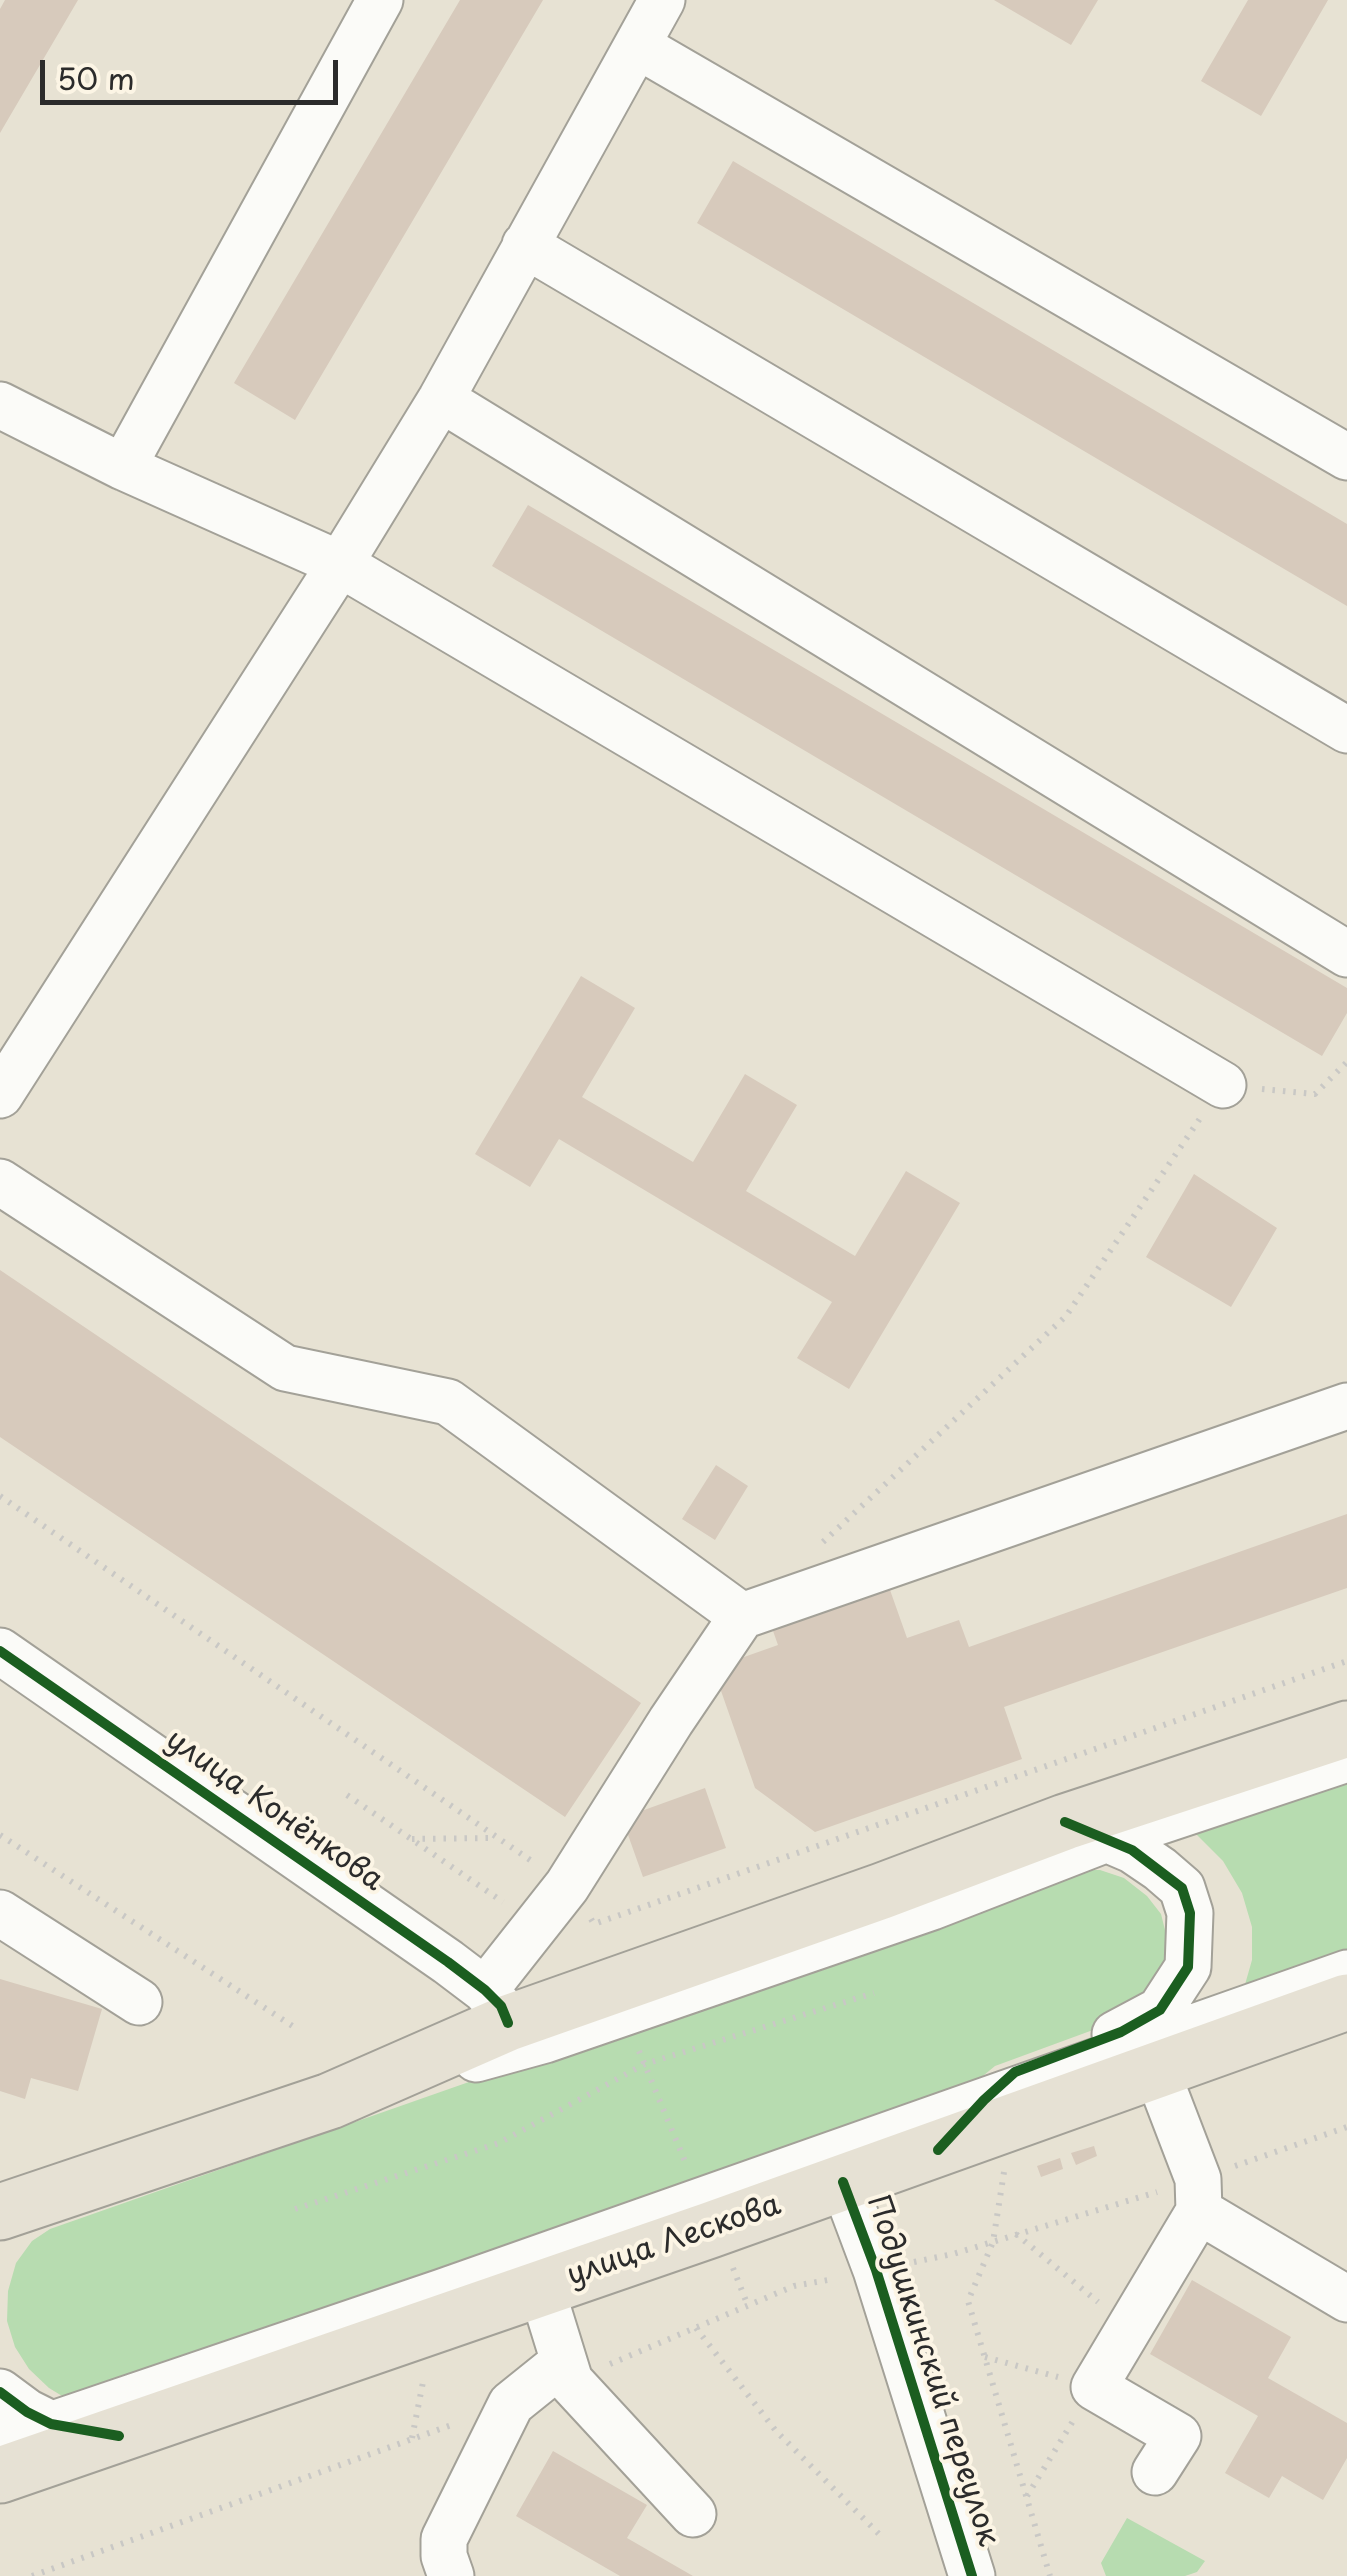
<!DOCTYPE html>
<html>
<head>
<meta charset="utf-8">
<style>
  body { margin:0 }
  #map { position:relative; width:1347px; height:2576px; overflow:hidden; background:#e7e2d3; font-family:"Playpen Sans",sans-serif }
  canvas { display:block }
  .scale { position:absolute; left:40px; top:60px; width:298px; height:45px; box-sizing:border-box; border:5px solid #2b2b2b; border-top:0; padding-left:12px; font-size:30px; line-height:35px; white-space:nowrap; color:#2b2b2b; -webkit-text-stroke:8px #fcf5e5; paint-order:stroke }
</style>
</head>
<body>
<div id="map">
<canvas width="1347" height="2576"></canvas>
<div class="scale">50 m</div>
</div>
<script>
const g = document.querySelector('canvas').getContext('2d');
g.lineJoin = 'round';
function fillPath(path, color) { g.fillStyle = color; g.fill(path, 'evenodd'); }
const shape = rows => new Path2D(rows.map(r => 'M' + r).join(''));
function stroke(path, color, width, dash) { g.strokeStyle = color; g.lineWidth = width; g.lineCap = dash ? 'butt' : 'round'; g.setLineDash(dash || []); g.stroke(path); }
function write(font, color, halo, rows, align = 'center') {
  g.font = font + ' "Playpen Sans",sans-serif'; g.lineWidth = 8; g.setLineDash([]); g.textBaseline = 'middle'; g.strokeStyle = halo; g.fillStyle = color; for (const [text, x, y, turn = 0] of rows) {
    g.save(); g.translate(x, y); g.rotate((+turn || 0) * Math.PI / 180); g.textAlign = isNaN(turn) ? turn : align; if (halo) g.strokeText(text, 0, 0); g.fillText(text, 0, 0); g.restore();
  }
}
const green = shape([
  [1347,1772,1347,1958,1242,1995,1252,1960,1252,1927,1242,1893,1223,1861,1190,1828],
  [1073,1870,1100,1870,1124,1878,1147,1896,1161,1914,1169,1946,1164,1974,1153,1997,1112,2023,995,2066,967,2089,72,2402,49,2388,29,2369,15,2347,7,2321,8,2291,16,2263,32,2241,50,2229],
  [1127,2518,1205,2561,1197,2572,1185,2576,1106,2576,1101,2563]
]);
const building = shape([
  [5,0,78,0,0,133,0,9],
  [460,0,543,0,295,420,234,383],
  [994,0,1098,0,1071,45],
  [1248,0,1328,0,1261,116,1201,81],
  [733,161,1347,524,1347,606,697,223],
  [528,505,1347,988,1347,1013,1322,1056,492,566],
  [581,976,635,1008,582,1097,693,1162,745,1074,797,1105,746,1191,855,1256,906,1171,960,1203,849,1389,797,1358,832,1302,559,1139,530,1187,475,1154],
  [1194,1174,1277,1228,1231,1307,1146,1257],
  [0,1270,641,1703,565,1817,0,1437],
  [716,1465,748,1486,715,1540,682,1519],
  [1347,1514,1347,1588,1004,1707,1022,1759,815,1832,755,1788,713,1668,778,1645,767,1614,884,1573,907,1638,959,1620,969,1647],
  [705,1788,726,1848,643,1877,622,1818],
  [0,1979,102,2009,78,2091,31,2078,25,2099,0,2091],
  [1094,2146,1097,2156,1076,2165,1071,2153],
  [1060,2158,1063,2169,1041,2177,1037,2166],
  [1192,2280,1291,2337,1268,2378,1347,2423,1347,2458,1323,2500,1282,2476,1269,2498,1225,2473,1258,2416,1150,2354],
  [553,2451,647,2505,627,2538,693,2576,620,2576,516,2516]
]);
const path = shape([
  [1262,1089,1315,1094,1347,1062],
  [0,1496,533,1862],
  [823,1542,1066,1316,1201,1117],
  [347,1795,503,1902],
  [0,1835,294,2027],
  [412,1839,495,1838],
  [591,1919,594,1924,1347,1661],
  [639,2051,686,2164],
  [1235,2166,1347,2127],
  [1004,2172,993,2242,968,2301,1050,2576],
  [295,2209,499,2143,645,2064,874,1993],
  [1016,2234,1098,2302],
  [914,2262,953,2254,1157,2192],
  [733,2268,748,2306],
  [696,2328,776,2431,880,2535],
  [985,2357,1058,2377],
  [610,2364,794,2286,828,2280],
  [412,2438,424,2377],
  [1027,2496,1073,2421],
  [32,2576,454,2424]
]);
const minor = shape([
  [638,46,1347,457],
  [525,245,1347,730],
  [441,399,1347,954],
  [0,405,123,467,340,564,1223,1085],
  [123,467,380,0],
  [0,1095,340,564,441,399,662,0],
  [0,1182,285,1368,448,1402,742,1616],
  [0,1651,448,1962,485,1990,504,2012],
  [1090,1832,1132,1850,1160,1869,1182,1888,1190,1913,1188,1967,1160,2010,1115,2034],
  [0,1913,139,2002],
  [485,1990,567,1886,671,1721,742,1616,1347,1406],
  [476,2059,545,2040,932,1907,1107,1839,1347,1759],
  [1157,2072,1198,2179,1199,2211],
  [843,2182,876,2270,972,2576],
  [541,2287,570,2381,693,2514],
  [0,2392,27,2412,51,2424,68,2428],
  [0,2442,442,2292,1347,1973],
  [1155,2472,1178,2436,1094,2387,1199,2211,1347,2299],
  [451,2576,444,2556,444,2539,511,2404,562,2363]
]);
const major = shape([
  [0,2212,330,2101,508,2023,882,1891,1065,1822,1347,1729],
  [0,2475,710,2230,1347,2002]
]);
const cycleway = shape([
  [0,1651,448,1962,485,1990,501,2006,508,2023],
  [938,2150,984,2100,1015,2072,1121,2032,1160,2010,1188,1967,1190,1913,1182,1888,1132,1850,1065,1822],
  [843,2182,876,2270,972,2576],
  [0,2392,27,2412,51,2424,119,2436]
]);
const streetNames = [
  ["улица Конёнкова",274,1811,35],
  ["улица Лескова",674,2241,-19],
  ["Подушкинский переулок",932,2371,72]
];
fillPath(green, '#b7dcb0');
fillPath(building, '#d7cabc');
stroke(minor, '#a3a198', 49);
stroke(major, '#a3a198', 59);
stroke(path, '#c9c8c5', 6, [2.5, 8]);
stroke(minor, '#fbfbf8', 45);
stroke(major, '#e6e1d4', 55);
stroke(cycleway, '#1b5e20', 10);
write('30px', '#2b2b2b', '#fcf5e5', streetNames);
</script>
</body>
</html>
